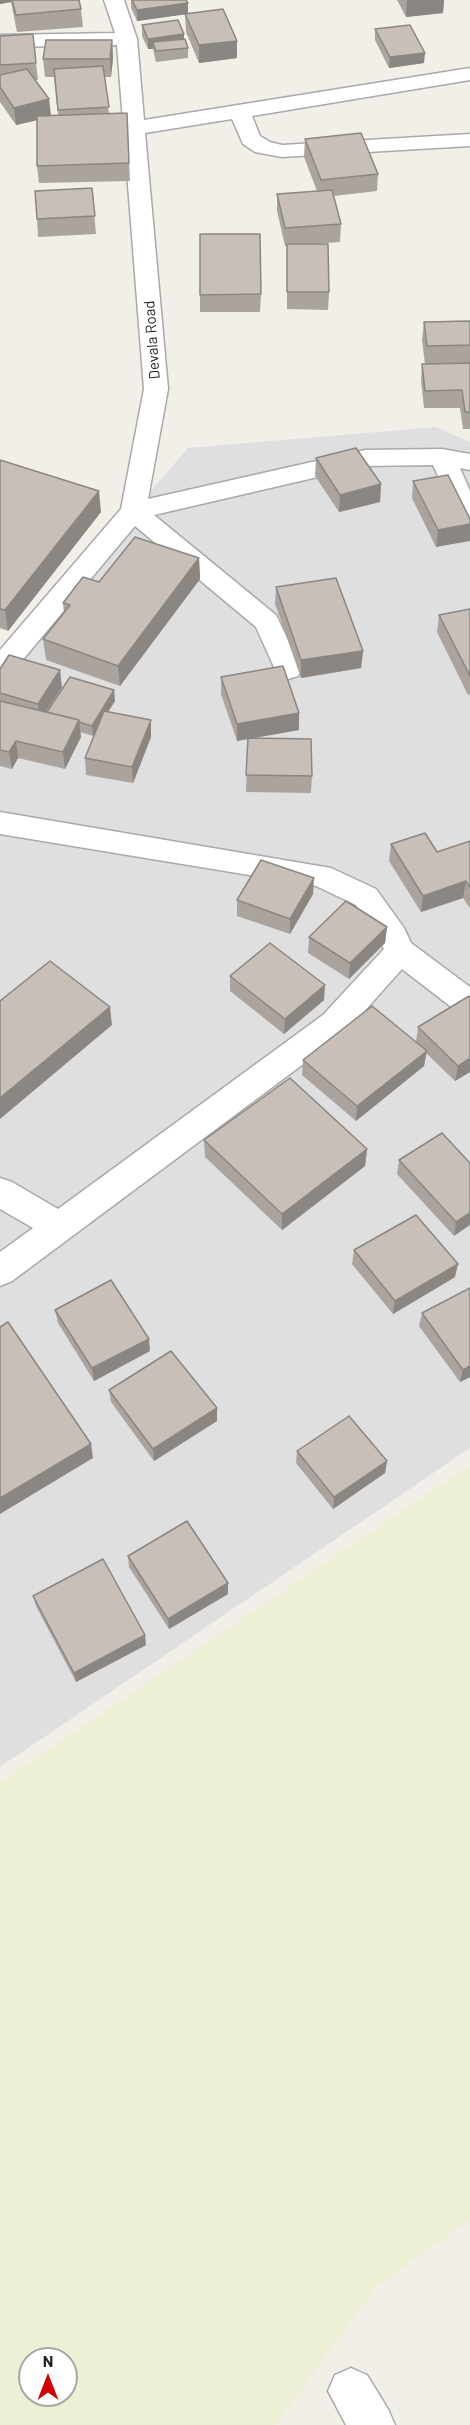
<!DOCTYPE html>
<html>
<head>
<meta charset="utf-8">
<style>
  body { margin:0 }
  #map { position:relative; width:470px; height:2425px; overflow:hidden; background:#f2efe9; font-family:Barlow,sans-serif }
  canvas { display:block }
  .north { position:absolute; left:18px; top:2347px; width:60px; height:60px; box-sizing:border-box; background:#fff; border:2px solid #a7a7a7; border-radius:50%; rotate:0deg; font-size:16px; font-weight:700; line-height:24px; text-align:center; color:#222 }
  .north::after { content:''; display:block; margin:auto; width:21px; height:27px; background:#d40000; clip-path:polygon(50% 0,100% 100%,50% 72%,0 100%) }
</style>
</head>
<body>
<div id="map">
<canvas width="470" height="2425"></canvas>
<div class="north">N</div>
</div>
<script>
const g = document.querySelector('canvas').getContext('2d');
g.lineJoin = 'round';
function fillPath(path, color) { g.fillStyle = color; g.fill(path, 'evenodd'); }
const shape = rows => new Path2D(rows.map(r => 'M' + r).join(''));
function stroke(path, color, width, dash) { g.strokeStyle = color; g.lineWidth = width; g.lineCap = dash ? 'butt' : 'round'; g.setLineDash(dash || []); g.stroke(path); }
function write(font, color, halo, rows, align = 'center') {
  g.font = font + ' Barlow,sans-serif'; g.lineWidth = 4.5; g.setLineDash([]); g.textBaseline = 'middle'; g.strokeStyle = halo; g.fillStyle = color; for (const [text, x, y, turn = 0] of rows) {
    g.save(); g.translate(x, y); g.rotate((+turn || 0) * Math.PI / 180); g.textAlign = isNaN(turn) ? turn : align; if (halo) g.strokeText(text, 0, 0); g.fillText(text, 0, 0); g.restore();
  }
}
const residential = shape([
  [436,427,470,442,470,1448,0,1767,0,664,188,448]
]);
const farmland = shape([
  [470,1465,470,2220,375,2288,276,2425,0,2425,0,1782],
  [30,2359,66,2359,66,2395,30,2395]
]);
const street = shape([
  [104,0,124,0,137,39,144,120,470,68,470,80,252,116,260,136,270,142,282,145,470,134,470,146,282,157,255,152,243,144,232,119,145,133,168,389,148,499,365,450,442,449,470,454,470,470,460,468,470,491,470,527,461,525,457,519,433,465,365,466,154,515,276,615,302,669,298,676,288,679,278,676,256,627,135,526,10,675,0,678,0,650,121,509,144,389,117,45,0,47,0,35,115,33,104,0],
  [0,812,331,868,376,889,404,928,411,943,470,987,470,1016,459,1013,402,969,345,1033,12,1281,0,1286,0,1252,33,1228,0,1209,0,1178,12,1182,58,1209,323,1015,384,949,356,905,316,886,0,834,0,812],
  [351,2368,367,2375,388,2409,395,2425,346,2425,328,2391,335,2375,351,2368]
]);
const wall = shape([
  [0,0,79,0,81,9,83,27,17,32,11,2,0,4],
  [131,0,186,0,188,3,188,14,237,41,237,58,199,63,186,32,185,14,137,21,131,8],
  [397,0,444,0,443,13,406,17],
  [142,25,184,34,184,39,188,48,188,58,156,62,153,49,148,49,142,36],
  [375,29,424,63,389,68,375,40],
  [0,36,36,63,38,80,35,80,49,99,51,116,58,115,54,77,45,77,43,59,112,40,113,58,111,77,104,77,109,114,127,113,130,181,39,183,37,166,37,120,16,125,0,102],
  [305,139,378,174,377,191,334,196,341,224,340,242,315,244,329,292,328,310,287,309,287,246,285,246,277,211,277,194,317,191,304,157],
  [92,188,96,234,38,237,37,219],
  [261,294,260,312,200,312,200,295],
  [470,321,470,429,463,429,460,408,424,408,421,381,422,364,425,364,422,340,424,322],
  [316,458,381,484,380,502,339,512,315,476],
  [0,460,101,512,8,631,0,628],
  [448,475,436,547,412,498,413,481],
  [199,558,200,579,120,686,46,660,43,639,64,614,63,603,99,582],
  [276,587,363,651,361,668,301,678,275,604],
  [470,609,470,694,468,695,437,632,439,615],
  [0,669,62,687,46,712,47,712,114,690,115,701,107,712,151,737,133,783,86,775,85,758,96,730,93,736,80,732,81,737,65,769,18,758,12,769,0,766],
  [221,677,299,730,252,738,312,776,311,793,246,792,248,739,237,741,221,694],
  [470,841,470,908,463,898,421,912,389,861,391,844,437,852],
  [313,894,290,934,237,916,237,900],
  [387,927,385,943,349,979,308,953,309,937],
  [230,976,324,1000,284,1034,230,991],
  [470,997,470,1072,455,1081,426,1053,424,1066,356,1121,302,1075,303,1060,416,1042,418,1027],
  [204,1140,367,1149,365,1166,282,1230,205,1157],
  [399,1160,470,1163,454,1236,397,1174],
  [354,1250,455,1277,393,1314,352,1264],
  [470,1288,470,1377,460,1382,419,1326,422,1313],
  [55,1310,150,1351,94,1381,58,1323],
  [109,1390,217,1408,217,1421,154,1461,111,1402],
  [297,1451,387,1461,385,1473,333,1509,296,1463],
  [128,1556,228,1583,228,1594,169,1629,129,1567],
  [33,1596,146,1645,76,1682,36,1606]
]);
const shadedWall = shape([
  [0,0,11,0,11,2,0,4],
  [407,0,444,0,443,13,406,17],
  [188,3,188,14,137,21,137,10],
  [184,34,184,45,153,42,153,49,148,49,148,39],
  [112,40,113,58,111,77,110,59],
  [237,41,237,58,199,63,199,45],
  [425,53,424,63,389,68,390,57],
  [49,99,51,117,16,125,14,108],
  [381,484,380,502,339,512,340,495],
  [99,491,101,512,8,631,5,610],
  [470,524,470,541,436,547,438,530],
  [199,558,200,579,120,686,118,666],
  [363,651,361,668,301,678,301,660],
  [60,670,62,687,40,721,38,704],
  [114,690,115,701,93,736,92,726],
  [299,713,299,730,237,741,237,724],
  [79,720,81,737,65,769,63,752],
  [151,720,151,737,133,783,132,767],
  [16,741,18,758,12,769,9,752],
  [314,878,313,894,290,934,290,919],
  [466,881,463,898,421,912,423,896],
  [387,927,385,943,349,979,350,963],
  [325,985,324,1000,284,1034,285,1019],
  [110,1007,112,1025,0,1119,0,1098],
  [427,1051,424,1066,356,1121,357,1106],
  [470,1058,470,1072,455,1081,458,1066],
  [367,1149,365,1166,282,1230,282,1214],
  [470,1213,470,1225,454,1236,456,1222],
  [458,1264,455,1277,393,1314,395,1301],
  [149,1339,150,1351,94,1381,92,1368],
  [470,1366,470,1377,460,1382,463,1370],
  [217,1408,217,1421,154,1461,153,1449],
  [91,1444,93,1458,0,1514,0,1498],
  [387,1461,385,1473,333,1509,334,1497],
  [228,1583,228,1594,169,1629,168,1619],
  [145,1635,146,1645,76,1682,74,1673]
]);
const building = shape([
  [12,0,79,0,81,9,16,15,12,0],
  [132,0,186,0,188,3,137,10,132,0],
  [223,9,237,41,199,45,185,14,223,9],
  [178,20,184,34,148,39,142,25,178,20],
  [410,25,425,53,390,57,375,29,410,25],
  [33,34,36,63,0,65,0,36,33,34],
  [185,39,188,48,156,51,153,42,185,39],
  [46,40,112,40,110,59,43,59,46,40],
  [103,66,109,107,58,110,54,69,103,66],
  [27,69,49,99,14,108,0,87,0,75,27,69],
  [127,113,129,163,37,166,37,116,127,113],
  [361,133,378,174,321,180,305,139,361,133],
  [92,188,95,216,37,219,35,191,92,188],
  [332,190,341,224,285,228,277,194,332,190],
  [200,234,260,234,261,294,200,295,200,234],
  [287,244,328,244,329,292,287,292,287,244],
  [470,321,470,345,427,346,424,322,470,321],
  [470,363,470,412,465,412,462,390,425,391,422,364,470,363],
  [356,448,381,484,340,495,316,458,356,448],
  [0,460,99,491,5,610,0,609,0,460],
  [448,475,470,519,470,524,438,530,413,481,448,475],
  [135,537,199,558,118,666,43,639,70,605,63,603,83,577,99,582,135,537],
  [336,578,363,651,301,660,276,587,336,578],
  [470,609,470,676,439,615,470,609],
  [9,655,60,670,38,704,0,693,0,669,9,655],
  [283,666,299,713,237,724,221,677,283,666],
  [70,677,114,690,92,726,79,722,79,720,47,712,70,677],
  [0,701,79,720,63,752,16,741,9,752,0,750,0,701],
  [104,711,151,720,132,767,85,758,104,711],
  [248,738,311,739,312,776,246,775,248,738],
  [425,833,437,852,470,841,470,888,466,881,423,896,391,844,425,833],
  [261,860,314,878,290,919,237,900,261,860],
  [346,901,387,927,350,963,309,937,346,901],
  [270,943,325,985,285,1019,230,976,270,943],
  [50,961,110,1007,0,1098,0,1001,50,961],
  [469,996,470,997,470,1058,458,1066,418,1027,469,996],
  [372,1006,427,1051,357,1106,303,1060,372,1006],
  [290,1078,367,1149,282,1214,204,1140,290,1078],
  [442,1133,470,1163,470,1213,456,1222,399,1160,442,1133],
  [416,1215,458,1264,395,1301,354,1250,416,1215],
  [111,1280,149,1339,92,1368,55,1310,111,1280],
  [470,1288,470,1366,463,1370,422,1313,470,1288],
  [8,1322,91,1444,0,1498,0,1327,8,1322],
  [171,1351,217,1408,153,1449,109,1390,171,1351],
  [349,1416,387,1461,334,1497,297,1451,349,1416],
  [187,1521,228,1583,168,1619,128,1556,187,1521],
  [103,1559,145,1635,74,1673,33,1596,103,1559]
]);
const farStreetnames = [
  ["Devala Road",152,340,-94]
];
fillPath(residential, '#e0dfdf');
fillPath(farmland, '#eef0d5');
stroke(street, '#a9a9a9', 3);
fillPath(street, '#fff');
fillPath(wall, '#aba49e');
fillPath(shadedWall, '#8b8681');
fillPath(building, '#c7bfb8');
stroke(building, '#8b8681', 1.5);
write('15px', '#222', '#fff', farStreetnames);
</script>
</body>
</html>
